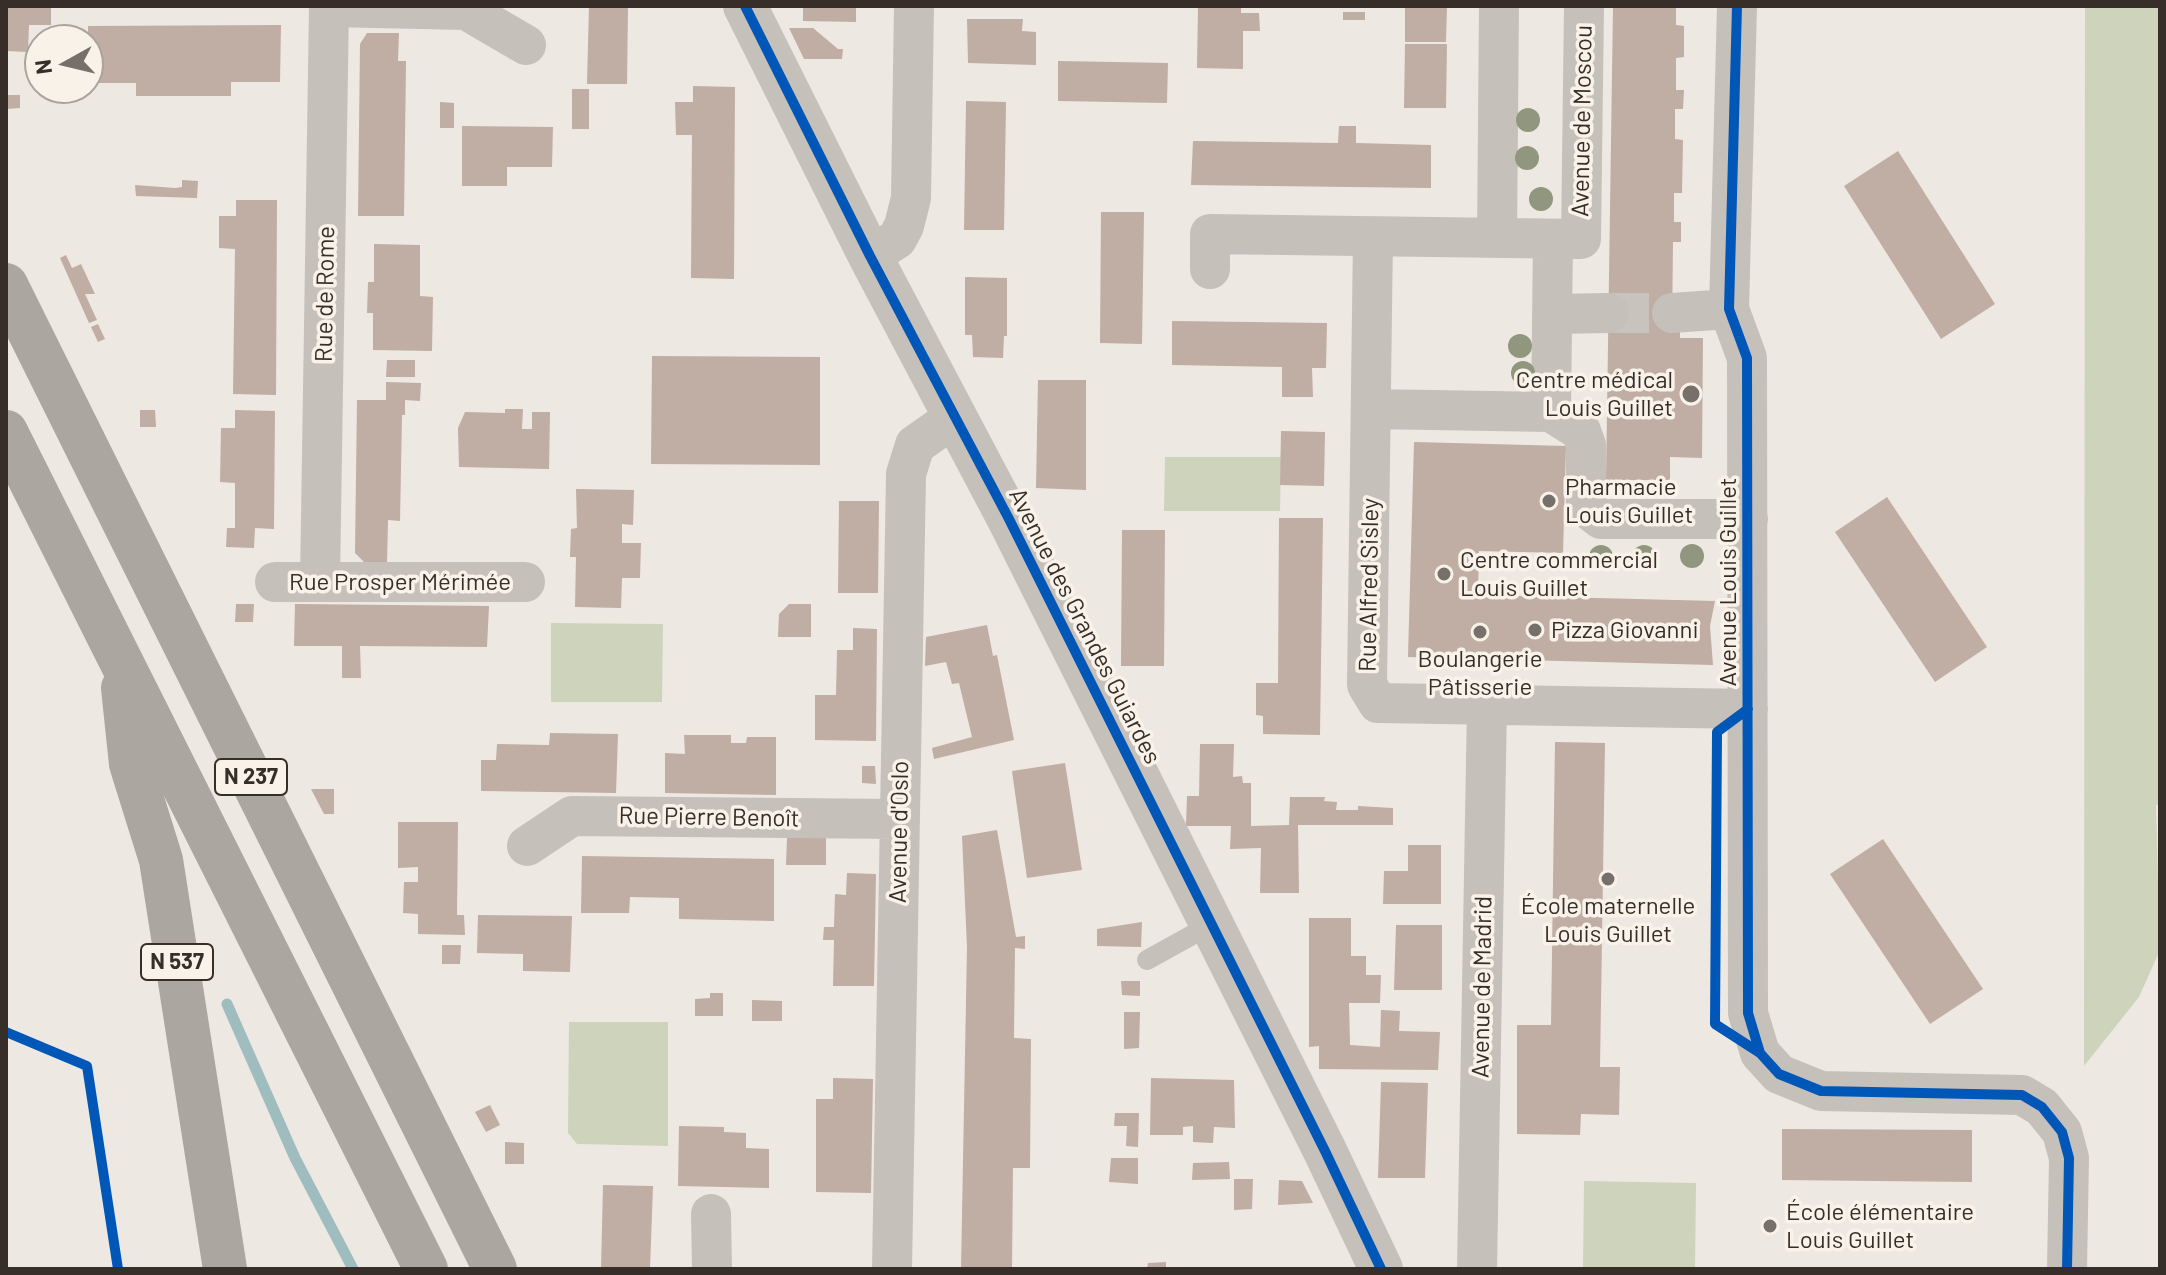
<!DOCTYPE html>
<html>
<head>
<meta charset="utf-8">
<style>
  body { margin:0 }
  #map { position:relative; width:2166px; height:1275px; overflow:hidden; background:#ede8e2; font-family:Barlow,sans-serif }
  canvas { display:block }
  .frame { position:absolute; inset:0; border:8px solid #372e29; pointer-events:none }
  .north { position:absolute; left:24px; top:24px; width:80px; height:80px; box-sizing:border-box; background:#f9f2e9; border:2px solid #aba49c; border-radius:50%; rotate:262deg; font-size:22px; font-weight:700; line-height:32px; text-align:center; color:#372e29 }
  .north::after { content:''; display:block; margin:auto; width:28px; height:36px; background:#776f6a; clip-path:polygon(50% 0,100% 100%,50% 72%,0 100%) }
</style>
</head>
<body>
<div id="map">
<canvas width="2166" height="1275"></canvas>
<div class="frame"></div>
<div class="north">N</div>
</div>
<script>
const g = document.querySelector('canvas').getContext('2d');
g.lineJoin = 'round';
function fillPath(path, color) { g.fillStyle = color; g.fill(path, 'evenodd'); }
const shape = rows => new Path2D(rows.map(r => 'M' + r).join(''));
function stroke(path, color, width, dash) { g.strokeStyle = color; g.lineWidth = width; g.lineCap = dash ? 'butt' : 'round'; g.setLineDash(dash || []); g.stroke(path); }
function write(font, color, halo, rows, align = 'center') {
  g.font = font + ' Barlow,sans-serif'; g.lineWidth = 7; g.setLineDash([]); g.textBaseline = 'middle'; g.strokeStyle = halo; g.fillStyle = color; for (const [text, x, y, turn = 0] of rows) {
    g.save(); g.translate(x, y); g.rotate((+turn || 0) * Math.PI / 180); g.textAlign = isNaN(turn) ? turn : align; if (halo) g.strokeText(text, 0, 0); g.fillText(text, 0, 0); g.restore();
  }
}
const green = shape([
  [2085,6,2160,6,2160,804,2156,805,2160,950,2139,997,2084,1066],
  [1165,457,1281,457,1280,511,1164,511],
  [551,623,663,624,662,702,551,702],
  [569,1022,668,1022,668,1146,577,1144,568,1133],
  [1584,1181,1696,1183,1695,1269,1583,1269]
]);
const stream = shape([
  [227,1004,295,1158,353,1269]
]);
const building = shape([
  [6,6,51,6,51,25,29,25,28,52,6,51],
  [589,6,628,6,627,84,587,84],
  [803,6,856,6,856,22,803,21],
  [1198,6,1241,6,1241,13,1259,13,1260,31,1243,31,1243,69,1197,68],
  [1405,6,1447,6,1446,42,1405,42],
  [1613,6,1676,6,1676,25,1684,26,1684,57,1676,58,1676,90,1684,90,1683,109,1675,109,1675,139,1683,140,1682,193,1674,193,1674,222,1681,222,1681,242,1673,242,1672,330,1680,330,1680,338,1703,338,1702,458,1670,457,1670,480,1606,480],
  [1343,12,1365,12,1365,20,1343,20],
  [967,19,1023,19,1022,31,1036,32,1036,65,968,63],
  [281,25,280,82,231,82,231,96,136,96,136,83,88,83,88,40,79,40,79,33,88,33,88,26],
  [789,28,813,28,838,49,843,49,842,59,804,59],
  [367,33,399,33,398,61,406,61,404,216,358,216,360,44],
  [1405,44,1447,44,1446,108,1404,108],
  [1058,61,1168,63,1167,103,1058,101],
  [693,86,735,87,734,279,691,278,692,135,676,135,675,102,693,102],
  [61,88,79,88,79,95,61,95],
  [572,89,589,89,589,129,572,129],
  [6,95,20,95,20,108,6,109],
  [966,101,1006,102,1004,230,964,230],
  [440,102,454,103,454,128,440,128],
  [462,126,553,127,552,167,507,167,507,186,462,186],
  [1339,126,1356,126,1356,143,1431,145,1431,188,1191,185,1193,141,1338,143],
  [1898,151,1995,304,1941,339,1844,186],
  [182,180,198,181,197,198,136,196,135,185,175,188,182,187],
  [236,200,277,200,276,395,233,394,235,249,219,248,219,216,236,216],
  [1101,212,1144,212,1142,344,1100,343],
  [374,244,420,245,420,296,433,297,432,351,373,350,373,313,367,313,368,282,374,282],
  [66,255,72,268,81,264,95,294,85,294,97,320,89,323,60,258],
  [965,277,1007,278,1007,336,1004,336,1003,358,973,357,972,335,965,335],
  [1172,321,1327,323,1326,368,1312,368,1313,397,1282,397,1282,367,1172,365],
  [98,324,105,339,98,342,91,327],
  [652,356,820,357,820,465,651,464],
  [387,360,415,360,415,377,386,377],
  [1038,380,1086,380,1086,490,1036,488],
  [386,382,421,383,420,401,405,400,405,415,402,415,400,521,388,520,387,562,364,562,355,553,357,400,386,400],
  [505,409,523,409,522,429,532,429,532,412,550,412,549,469,459,467,458,428,465,412,505,413],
  [140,410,155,410,156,427,140,427],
  [235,410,275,411,274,529,255,528,254,548,226,547,227,528,235,528,235,483,220,482,221,428,235,428],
  [1281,431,1325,432,1324,486,1280,485],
  [1414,442,1566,446,1563,553,1479,551,1478,595,1715,601,1710,626,1713,665,1408,657],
  [576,489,634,490,633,525,622,524,622,543,641,543,640,578,622,578,621,608,575,607,576,557,570,557,571,529,577,528],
  [1887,497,1987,647,1935,682,1835,532],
  [839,501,879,501,878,593,838,593],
  [1279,518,1323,518,1320,735,1263,734,1263,716,1256,715,1256,683,1278,683],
  [1122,530,1165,530,1164,666,1121,666],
  [236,604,254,604,253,622,235,622],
  [295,604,489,606,487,647,360,646,361,678,342,678,342,646,294,646],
  [789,604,811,604,811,637,778,637,779,614],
  [987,625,993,656,997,655,1014,740,934,759,932,748,972,737,959,683,952,684,946,662,925,666,926,637],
  [853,628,877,629,876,741,815,740,815,695,836,695,837,650,853,650],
  [550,733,618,734,616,793,481,791,481,760,496,760,497,744,549,745],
  [684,735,731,735,731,743,746,743,747,737,776,737,776,795,665,793,665,753,685,754],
  [1555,742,1605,743,1600,1067,1620,1067,1619,1115,1581,1114,1580,1135,1517,1134,1517,1025,1551,1025],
  [1200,744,1234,744,1233,777,1242,776,1243,783,1251,783,1251,826,1289,825,1290,797,1325,797,1324,801,1337,802,1336,810,1358,810,1358,806,1393,808,1393,825,1298,825,1299,893,1260,893,1261,848,1230,849,1231,826,1186,826,1187,796,1199,796],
  [1065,763,1082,870,1027,878,1012,771],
  [862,766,875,766,876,784,862,783],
  [311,789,334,789,334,814,324,814],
  [398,822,458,822,457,915,464,915,465,935,418,934,418,914,403,913,404,882,418,882,418,867,398,868],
  [997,830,1016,937,1025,936,1025,949,1015,948,1014,1038,1031,1039,1030,1168,1013,1168,1012,1269,961,1269,967,947,962,836],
  [787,838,826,838,826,865,786,865],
  [1883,839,1983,989,1930,1024,1830,874],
  [1408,845,1441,845,1441,904,1383,904,1384,871,1408,871],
  [582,856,774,859,774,921,679,919,679,898,630,897,629,913,581,913],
  [847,873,876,874,874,986,833,986,834,940,823,940,824,927,834,927,835,894,846,895],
  [478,915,572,916,570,972,523,971,523,954,477,953],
  [1309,918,1351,918,1351,956,1366,956,1366,975,1381,975,1380,1003,1349,1003,1350,1045,1380,1047,1381,1010,1400,1011,1399,1031,1440,1032,1438,1070,1319,1069,1319,1046,1309,1047],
  [1142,922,1141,947,1097,946,1097,929],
  [1396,925,1442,925,1442,990,1394,990],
  [442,945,461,945,460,964,442,964],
  [1121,981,1140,981,1140,996,1122,995],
  [710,993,723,993,723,1016,695,1016,695,999,710,998],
  [752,1000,782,1001,782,1021,752,1021],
  [1124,1012,1140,1012,1139,1048,1124,1049],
  [833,1078,873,1079,871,1193,816,1192,816,1099,833,1099],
  [1151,1078,1234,1080,1235,1128,1214,1127,1213,1143,1193,1142,1193,1126,1183,1127,1183,1135,1150,1135],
  [1381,1082,1428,1083,1425,1178,1378,1178],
  [490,1105,500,1125,486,1132,475,1112],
  [1115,1113,1139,1113,1138,1147,1126,1146,1127,1126,1114,1126],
  [679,1126,724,1127,724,1132,746,1133,746,1148,769,1149,769,1188,678,1186],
  [1782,1129,1972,1130,1972,1182,1782,1180],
  [505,1142,524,1143,524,1164,505,1164],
  [1111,1158,1138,1158,1138,1184,1109,1182],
  [1229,1162,1230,1179,1192,1180,1193,1163],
  [1234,1179,1253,1179,1252,1209,1234,1210],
  [1279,1180,1302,1181,1313,1203,1278,1205],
  [603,1185,653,1186,650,1269,601,1269],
  [1166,1262,1166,1269,1147,1269,1148,1263]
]);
const minorTunnel = shape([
  [1609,313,1672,313]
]);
const service = shape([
  [1147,960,1212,924]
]);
const minor = shape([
  [1737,6,1729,309,1747,358,1748,1013,1760,1053,1779,1074,1821,1091,2022,1095,2042,1107,2062,1132,2069,1158,2067,1269],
  [329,7,466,10,526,45],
  [1373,237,1367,685,1378,703,1748,709],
  [1497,238,1499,6],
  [870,256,897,239,904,226,911,198,914,6],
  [1210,269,1210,234,1581,239,1584,6],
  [1672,313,1729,309],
  [1552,314,1609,313],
  [1371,409,1551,412,1581,431,1586,445,1586,503,1592,512,1601,519,1748,519],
  [1551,412,1553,239],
  [275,582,525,582],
  [320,582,329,6],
  [527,846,572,816,899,819],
  [711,1214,712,1269],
  [892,1269,906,474,915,445,955,417],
  [1477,1269,1487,704]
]);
const tertiary = shape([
  [745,6,870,256,1009,519,1325,1151,1381,1269]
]);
const trunk = shape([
  [6,285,495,1269],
  [6,432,426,1269],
  [123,688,131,764,161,860,225,1269]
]);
const cycleway = shape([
  [745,6,870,256,1009,519,1325,1151,1381,1269],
  [1737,6,1729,309,1747,358,1748,1013,1760,1053,1779,1074,1821,1091,2022,1095,2042,1107,2062,1132,2069,1158,2067,1269],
  [1748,709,1717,732,1715,1024,1760,1053],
  [6,1032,87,1066,118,1269]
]);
const trees = [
  [1528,120],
  [1527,158],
  [1541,199],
  [1520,346],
  [1523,373],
  [1692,556],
  [1601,557],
  [1644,557]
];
const markers = [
  [1691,394,10,"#776f6a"],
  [1549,501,8,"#776f6a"],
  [1444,574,8,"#776f6a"],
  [1535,630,8,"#776f6a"],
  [1480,632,8,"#776f6a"],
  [1608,879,8,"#776f6a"],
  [1770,1226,8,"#776f6a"]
];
const shields = [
  [251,777,72],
  [177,962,72]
];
const shieldNames = [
  ["N 237",251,777],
  ["N 537",177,962]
];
const streetNames = [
  ["Avenue de Moscou",1582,121,-89],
  ["Rue de Rome",325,294,-89],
  ["Rue Prosper Mérimée",400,582],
  ["Avenue Louis Guillet",1728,582,-90],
  ["Rue Alfred Sisley",1369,585,-89],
  ["Avenue des Grandes Guiardes",1085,626,63],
  ["Rue Pierre Benoît",709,817,1],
  ["Avenue d'Oslo",899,832,-89],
  ["Avenue de Madrid",1482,987,-89]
];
const poiNames = [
  ["Centre médical",1673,380,"right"],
  ["Louis Guillet",1673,408,"right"],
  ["Pharmacie",1565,487],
  ["Louis Guillet",1565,515],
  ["Centre commercial",1460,560],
  ["Louis Guillet",1460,588],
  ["Pizza Giovanni",1551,630],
  ["Boulangerie",1480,659,"center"],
  ["Pâtisserie",1480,687,"center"],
  ["École maternelle",1608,906,"center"],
  ["Louis Guillet",1608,934,"center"],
  ["École élémentaire",1786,1212],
  ["Louis Guillet",1786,1240]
];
fillPath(green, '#ced3bc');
stroke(stream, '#9fbdbe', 11);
fillPath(building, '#c0ada4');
stroke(minorTunnel, '#c9c3bd', 40, [40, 20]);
stroke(service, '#c6c0bb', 20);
stroke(minor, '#c6c0bb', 40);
stroke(tertiary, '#c6c0bb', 44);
stroke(trunk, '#aca6a0', 44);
stroke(cycleway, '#0057b8', 10);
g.fillStyle = '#91977e';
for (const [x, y] of trees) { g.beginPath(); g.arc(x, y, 12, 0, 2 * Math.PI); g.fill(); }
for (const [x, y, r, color] of markers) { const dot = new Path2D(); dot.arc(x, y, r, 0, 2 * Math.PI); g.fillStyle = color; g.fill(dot); stroke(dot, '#f9f2e9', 3); }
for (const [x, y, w] of shields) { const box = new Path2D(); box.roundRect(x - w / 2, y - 18, w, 36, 6); g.fillStyle = '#f9f2e9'; g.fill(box); stroke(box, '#372e29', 2); }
write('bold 22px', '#372e29', null, shieldNames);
write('24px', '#372e29', '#f9f2e9', streetNames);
write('24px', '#372e29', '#f9f2e9', poiNames, 'left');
</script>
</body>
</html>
